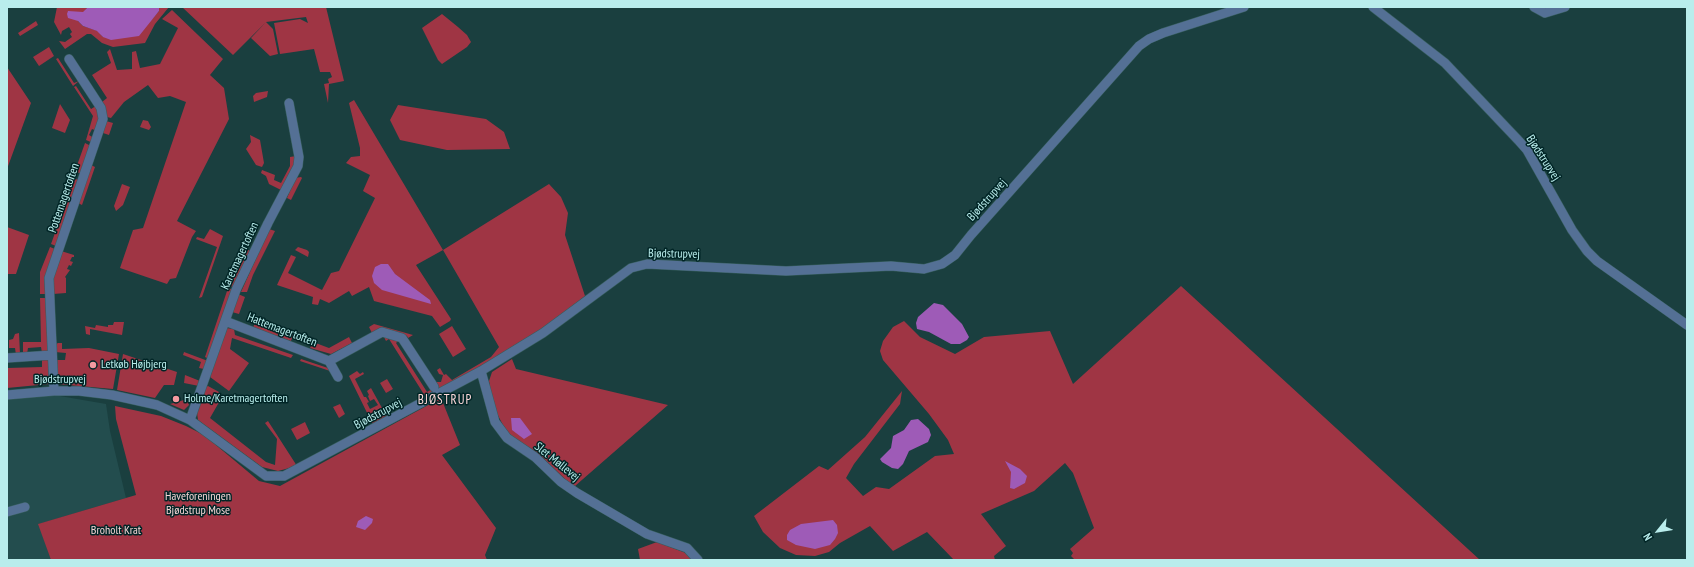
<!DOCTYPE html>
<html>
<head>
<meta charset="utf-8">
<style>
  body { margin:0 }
  #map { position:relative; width:1694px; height:567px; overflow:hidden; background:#1a3f3f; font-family:"PT Sans Narrow",sans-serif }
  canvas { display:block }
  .frame { position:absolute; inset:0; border:8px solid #b9edec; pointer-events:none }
  .north { position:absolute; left:1638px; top:511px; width:40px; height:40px; -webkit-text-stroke:3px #002526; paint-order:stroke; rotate:240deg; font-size:11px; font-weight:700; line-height:16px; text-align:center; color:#b9edec }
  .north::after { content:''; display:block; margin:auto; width:14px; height:18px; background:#b9edec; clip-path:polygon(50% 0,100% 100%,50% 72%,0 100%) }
</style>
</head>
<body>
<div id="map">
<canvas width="1694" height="567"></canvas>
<div class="frame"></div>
<div class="north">N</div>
</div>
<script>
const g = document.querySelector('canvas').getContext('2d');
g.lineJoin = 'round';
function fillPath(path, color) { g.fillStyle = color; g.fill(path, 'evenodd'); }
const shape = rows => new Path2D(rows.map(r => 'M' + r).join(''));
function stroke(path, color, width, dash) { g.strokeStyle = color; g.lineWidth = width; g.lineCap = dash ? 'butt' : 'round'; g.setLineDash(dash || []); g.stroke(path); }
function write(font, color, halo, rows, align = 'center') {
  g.font = font + ' "PT Sans Narrow",sans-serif'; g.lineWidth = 3; g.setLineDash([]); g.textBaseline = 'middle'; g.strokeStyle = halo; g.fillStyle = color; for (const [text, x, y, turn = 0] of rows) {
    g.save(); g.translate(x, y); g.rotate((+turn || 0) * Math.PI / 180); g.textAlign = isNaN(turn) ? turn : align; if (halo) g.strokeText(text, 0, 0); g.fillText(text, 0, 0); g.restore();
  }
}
const built = shape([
  [7,393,54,395,106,404,110,431,126,498,39,524,51,560,7,560]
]);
const green = shape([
  [57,7,88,7,84,12,77,12,78,21,83,26,98,31,103,37,152,19,159,11,159,7,169,7,155,24,145,43,113,47,102,43,91,34,87,34,65,49,59,41,65,42,72,37,70,34,72,32,69,27,62,31,61,35,54,22],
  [182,7,326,7,344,81,329,84,328,103,324,84,329,83,328,79,332,77,330,72,320,72,314,49,280,54,274,23,300,19,308,23,306,17,266,22,273,29,278,54,270,56,251,38,266,22,233,55],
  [172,10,223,59,210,75,224,88,229,119,177,221,196,231,192,237,176,278,170,279,167,284,120,268,133,230,143,228,186,102,170,96,158,98,148,85,124,102,111,118,107,117,102,102,107,98,92,75,111,63,107,52,110,49,117,70,132,69,132,52,136,51,140,68,160,64,178,28,162,19],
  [442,14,458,27,467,35,471,42,467,47,442,64,438,60,422,28],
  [36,21,38,25,20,36,18,33],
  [49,47,54,56,39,66,33,57],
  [58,58,74,83,79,81,73,86,56,59],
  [7,67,31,103,7,169],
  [76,86,91,109,96,106,100,116,97,131,92,129,89,135,94,138,93,143,86,140,93,116,74,87],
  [268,91,267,97,254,102,253,96,256,93],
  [354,100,443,250,549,184,561,197,568,213,565,235,585,296,545,328,440,392,436,387,438,386,436,382,441,382,443,375,439,374,437,370,440,368,444,375,446,374,452,380,491,357,499,347,443,250,416,265,451,319,450,321,440,327,432,316,374,301,369,287,352,296,349,291,329,303,320,299,318,305,312,304,313,297,277,285,291,255,296,257,288,273,322,290,331,273,339,271,375,198,363,191,370,175,346,163,351,157,360,156,360,148,349,103],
  [60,104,70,120,65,133,52,128],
  [398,105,486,119,504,132,510,149,447,150,400,140,390,120],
  [143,120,148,121,151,127,149,130,140,127],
  [106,121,113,123,109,135,103,133],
  [250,135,260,140,264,163,262,167,256,165,246,149,251,142],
  [85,143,91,146,81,173,79,173,75,171],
  [296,156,297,163,281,190,269,184,266,176,261,173,262,170,275,175,274,180,281,183,290,166,290,157],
  [91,165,95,167,82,205,78,203],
  [301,177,302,178,291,200,287,198,295,178],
  [72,178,79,180,56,246,51,244,68,197],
  [122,184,130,187,123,205,116,211,114,206],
  [7,227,29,235,16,274,7,274],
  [210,229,223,236,202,297,199,298,217,247,196,239,197,237,204,239],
  [269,229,275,231,253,275,247,292,241,292],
  [50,247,55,249,46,294,40,294,40,272],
  [298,247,307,250,309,252,308,257,295,250],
  [245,248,250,251,234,287,229,286],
  [61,251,74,255,74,257,72,257,70,261,73,262,71,266,69,265,67,269,70,270,65,277,66,278,66,293,53,294,52,279],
  [1181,286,1480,560,1075,560,1071,556,1073,553,1070,549,1094,528,1073,473,1065,463,1034,491,981,514,1006,546,994,556,995,560,954,560,927,532,893,551,870,526,840,543,829,552,815,556,796,555,780,548,763,532,754,516,819,466,828,470,865,437,902,391,900,404,854,464,846,478,863,496,876,487,889,489,935,456,954,454,948,440,929,414,883,360,880,351,883,341,893,327,904,321,920,337,955,354,984,337,1050,331,1073,384],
  [228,288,233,290,209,359,205,357],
  [238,294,245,297,239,314,232,312],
  [40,298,46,298,49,351,42,353,41,347,28,348,27,354,23,354,23,342,41,342],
  [114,322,124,322,122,335,90,329,90,335,86,334,85,326,95,328,96,325,108,327,108,325,113,325],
  [255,322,293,335,291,341,253,328],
  [374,324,413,335,408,338,407,336,380,329,372,333,369,327],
  [452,326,466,349,453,357,439,334],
  [226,328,234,329,235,335,293,355,291,358,232,338,230,349,249,363,229,391,210,377],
  [19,333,20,354,16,355,15,348,9,348,9,340,13,339,15,334],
  [383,335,400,339,396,343,427,392,434,388,438,393,425,396,389,339,386,341],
  [349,337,352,343,331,354,310,348,313,342,329,348],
  [58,343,62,343,62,349,89,348,119,354,113,389,57,384,56,360,65,360,66,353,55,352,56,344],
  [184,352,208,361,204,369,199,368,201,362,183,355],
  [123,354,177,372,174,385,164,385,155,398,117,390],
  [42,359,49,359,49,384,7,388,7,368,42,367],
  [301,359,328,368,330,371,300,361],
  [512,359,516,369,668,405,575,486,565,479,540,455,524,446,512,437,503,425,493,406,489,381,492,372],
  [357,371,360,374,363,372,364,374,355,379,364,397,366,397,369,402,367,403,370,409,378,405,374,399,370,401,368,396,369,395,367,391,371,388,387,417,373,425,349,376],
  [185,375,200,381,199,386,184,383],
  [387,379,393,389,386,393,380,383],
  [208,386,219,392,222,397,210,418,266,462,275,465,277,439,265,423,268,421,297,466,278,471,262,467,198,420,197,413,206,387],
  [441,398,460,445,442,455,496,528,485,555,487,560,51,560,38,524,136,495,116,419,115,406,161,416,186,426,204,435,259,481,280,486],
  [184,400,188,402,189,405,184,410,170,404],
  [340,404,345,414,339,418,333,407],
  [305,422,310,433,297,440,291,429],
  [657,542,686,553,692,560,640,560,638,549]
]);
const water = shape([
  [88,7,159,7,159,11,139,36,111,40,103,37,97,31,83,26,78,21,68,18,67,14,68,11,83,12],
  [381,264,388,264,395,274,430,300,431,304,382,290,374,283,372,276,375,267],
  [934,303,943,305,962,324,969,337,967,340,960,344,951,344,929,332,917,329,916,323,918,317],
  [511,418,520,418,532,434,524,439,512,430],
  [918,419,929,429,931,435,928,442,909,451,903,464,898,469,892,468,882,462,880,459,891,448,893,436,904,430,911,420],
  [1005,461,1020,469,1027,476,1025,483,1014,489,1010,488,1011,472],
  [366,516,373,519,372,523,365,530,356,527,358,521],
  [833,520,837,525,838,533,835,539,830,545,815,549,796,545,787,540,787,535,790,530,801,524]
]);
const minor = shape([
  [1373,7,1445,63,1519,141,1527,150,1572,230,1587,251,1597,261,1687,325],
  [1534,7,1545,13,1565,7],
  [225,321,329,361,382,332,402,338,434,387],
  [7,358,52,355],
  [329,361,338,377],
  [481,371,495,422,507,438,535,457,561,482,577,493,647,534,687,548,698,560],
  [54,391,49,278,103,119,101,108,69,59],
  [7,395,54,391,79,391,112,395,157,405,190,420,266,476,284,476,481,371,543,333,631,268,647,264,786,271,891,266,924,269,942,264,955,255,971,235,1139,46,1149,39,1163,33,1244,7],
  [190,420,236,290,268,223,298,166,299,157,289,103],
  [7,512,25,507]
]);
const markers = [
  [93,365,4,"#f49aa0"],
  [176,399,4,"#f49aa0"]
];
const streetNames = [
  ["Bjødstrupvej",1543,158,57],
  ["Pottemagertoften",64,198,-71],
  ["Bjødstrupvej",987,200,-48],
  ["Bjødstrupvej",674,254,1],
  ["Karetmagertoften",240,256,-65],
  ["Hattemagertoften",282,330,21],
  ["Bjødstrupvej",60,380],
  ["Bjødstrupvej",378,414,-28],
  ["Slet Møllevej",557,462,39]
];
const poiNames = [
  ["Letkøb Højbjerg",101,365],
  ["Holme/Karetmagertoften",184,399]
];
const parkNames = [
  ["Haveforeningen",198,497],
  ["Bjødstrup Mose",198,511],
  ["Broholt Krat",116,531]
];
const neighbourhoodNames = [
  ["BJØSTRUP",445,400]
];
fillPath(built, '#234d4e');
fillPath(green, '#9f3544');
fillPath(water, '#9e5bb7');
stroke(minor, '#375e5e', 10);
stroke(minor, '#547095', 9);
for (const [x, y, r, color] of markers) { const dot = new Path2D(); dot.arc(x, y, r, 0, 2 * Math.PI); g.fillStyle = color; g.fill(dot); stroke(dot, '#002526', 1.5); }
write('12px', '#b9edec', '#002526', streetNames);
write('12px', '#b9edec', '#002526', poiNames, 'left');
write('12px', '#f4d4d5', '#002526', parkNames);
g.letterSpacing = '1px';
write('13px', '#fedadb', '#002526', neighbourhoodNames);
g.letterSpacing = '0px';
</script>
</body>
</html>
